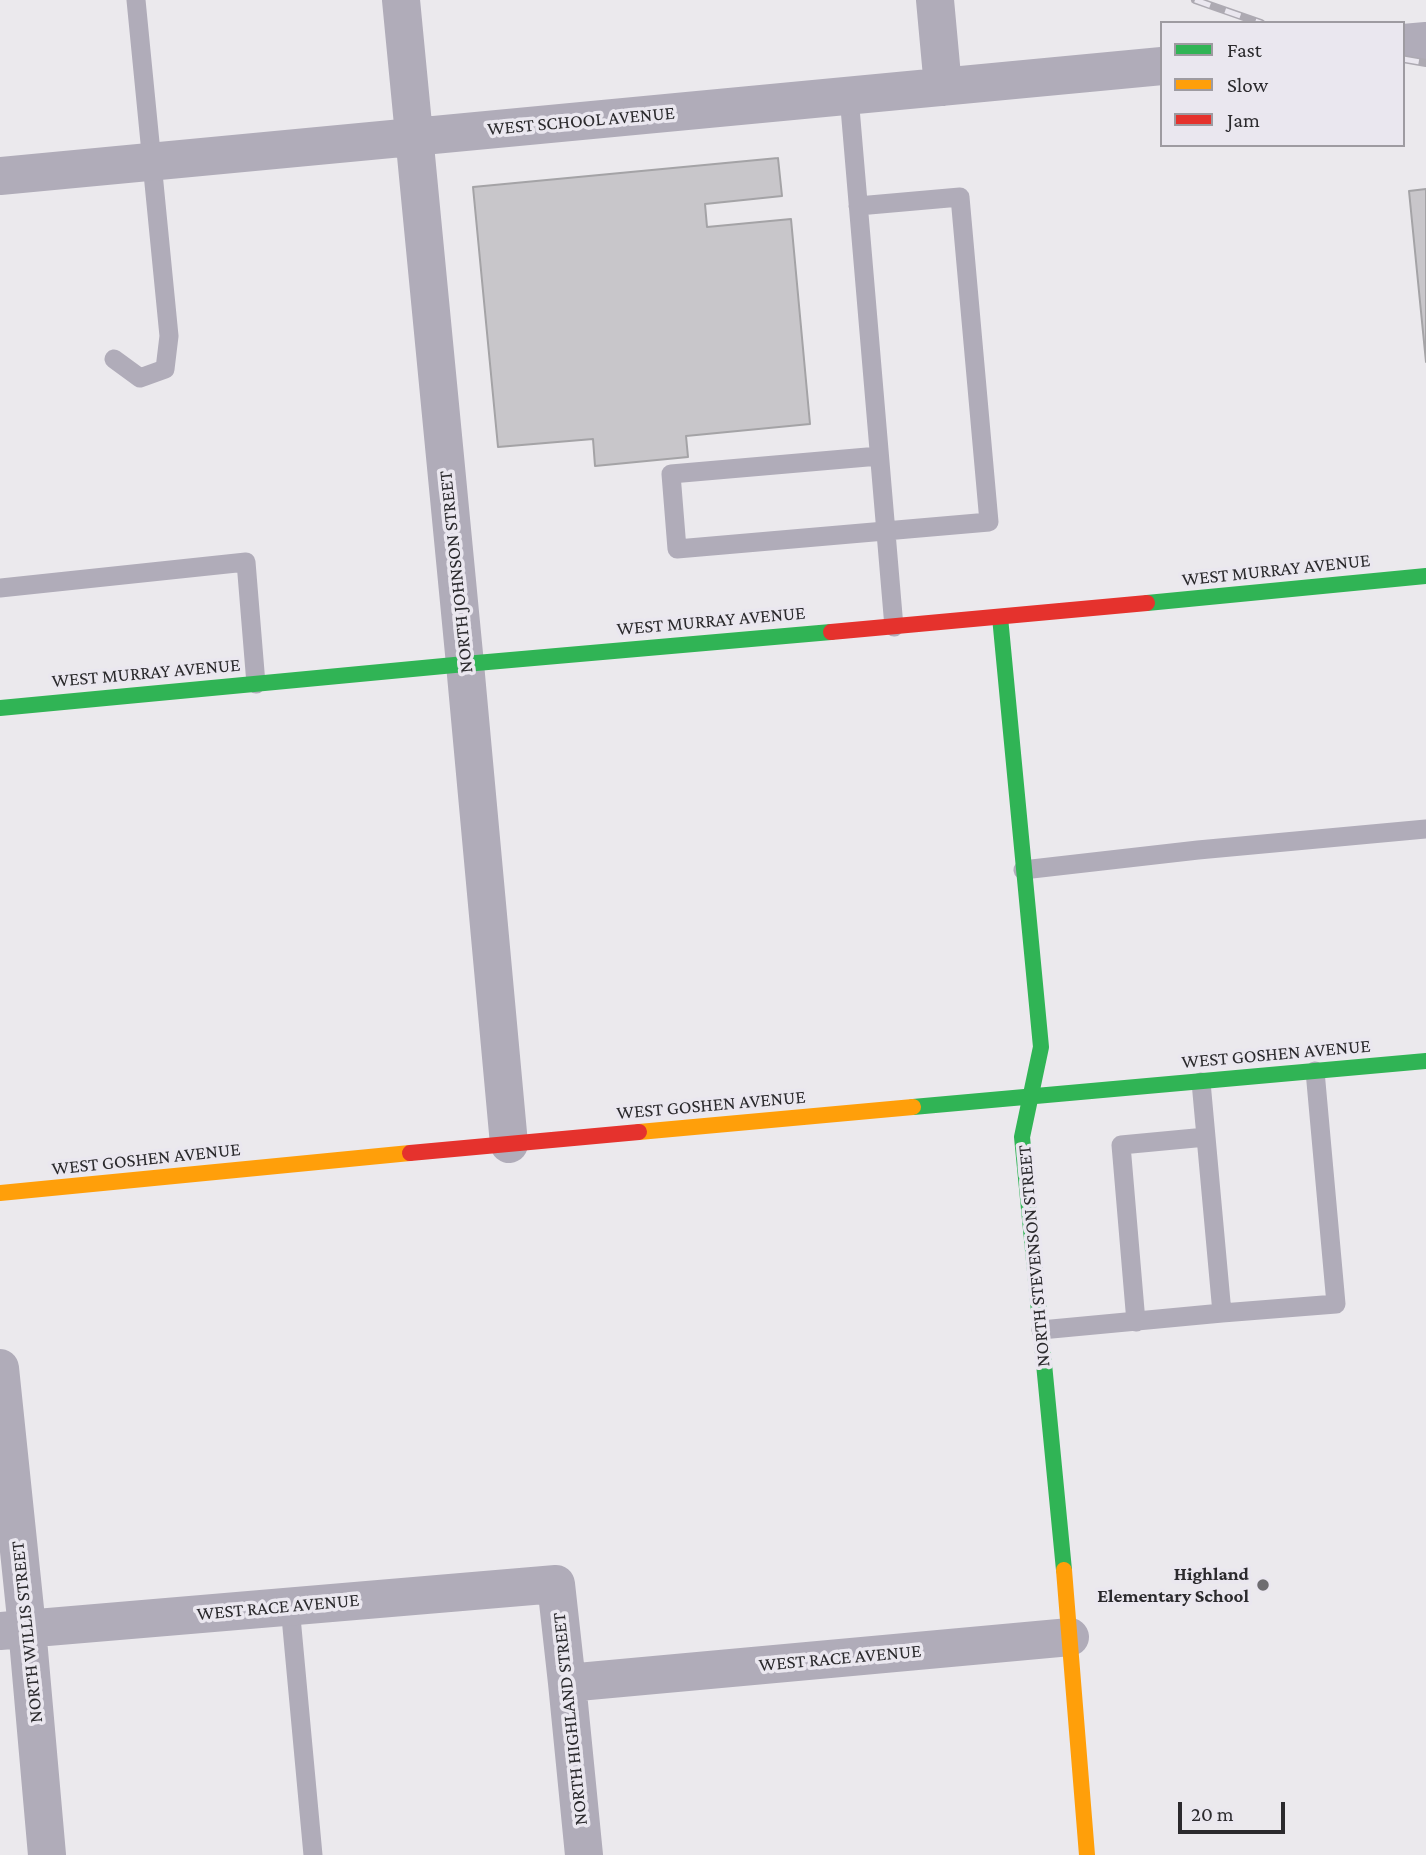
<!DOCTYPE html>
<html>
<head>
<meta charset="utf-8">
<style>
  body { margin:0 }
  #map { position:relative; width:1426px; height:1855px; overflow:hidden; background:#ebe9ed; font-family:"Crimson Pro",serif }
  canvas { display:block }
  .legend { position:absolute; left:1160px; top:21px; width:245px; height:126px; box-sizing:border-box; background:#eae7ef; border:2px solid #9e9ba1; margin:0; padding:9px 12px; list-style:none; font-size:21px; color:#2b2a2d }
  .legend li { display:flex; align-items:center; gap:14px; height:35px }
  .legend b { width:35px; border:2px solid #9e9ba1 }
  .scale { position:absolute; left:1178px; top:1802px; width:107px; height:32px; box-sizing:border-box; border:4px solid #2b2a2d; border-top:0; padding-left:9px; font-size:21px; line-height:24px; white-space:nowrap; color:#2b2a2d; -webkit-text-stroke:5px #eae7ef; paint-order:stroke }
</style>
</head>
<body>
<div id="map">
<canvas width="1426" height="1855"></canvas>
<ul class="legend">
<li><b style="height:9px;background:#30b455"></b>Fast</li>
<li><b style="height:9px;background:#ff9f0a"></b>Slow</li>
<li><b style="height:9px;background:#e5322d"></b>Jam</li>
</ul>
<div class="scale">20 m</div>
</div>
<script>
const g = document.querySelector('canvas').getContext('2d');
g.lineJoin = 'round';
function fillPath(path, color) { g.fillStyle = color; g.fill(path, 'evenodd'); }
const shape = rows => new Path2D(rows.map(r => 'M' + r).join(''));
function stroke(path, color, width, dash) { g.strokeStyle = color; g.lineWidth = width; g.lineCap = dash ? 'butt' : 'round'; g.setLineDash(dash || []); g.stroke(path); }
function write(font, color, halo, rows, align = 'center') {
  g.font = font + ' "Crimson Pro",serif'; g.lineWidth = 7; g.setLineDash([]); g.textBaseline = 'middle'; g.strokeStyle = halo; g.fillStyle = color; for (const [text, x, y, turn = 0] of rows) {
    g.save(); g.translate(x, y); g.rotate((+turn || 0) * Math.PI / 180); g.textAlign = isNaN(turn) ? turn : align; if (halo) g.strokeText(text, 0, 0); g.fillText(text, 0, 0); g.restore();
  }
}
const building = shape([
  [778,158,782,196,705,204,707,227,791,219,810,424,686,436,688,457,595,466,593,439,498,447,473,187,778,158],
  [1426,189,1426,362,1409,191,1426,189]
]);
const lane = shape([
  [849,96,894,627],
  [858,206,960,197,989,522,677,549,671,474,879,456],
  [114,359,140,378,165,369,169,336,136,0],
  [0,588,246,562,256,684],
  [1023,870,1198,850,1426,829],
  [1222,1313,1336,1304,1315,1071],
  [1136,1322,1121,1145,1206,1137],
  [1041,1330,1222,1313,1201,1082],
  [290,1606,313,1855]
]);
const street = shape([
  [401,0,465,664,509,1144],
  [935,0,943,87],
  [1403,43,1426,41],
  [0,176,1162,66],
  [0,1368,27,1628,47,1855],
  [0,1631,556,1584,567,1683,584,1855],
  [567,1683,1070,1637]
]);
const fast = shape([
  [1147,603,1426,576],
  [1000,617,1041,1047,1022,1137,1064,1570],
  [0,708,465,664,831,632],
  [913,1107,1426,1061]
]);
const slow = shape([
  [639,1132,913,1107],
  [0,1193,410,1153],
  [1064,1570,1087,1855]
]);
const jam = shape([
  [831,632,1147,603],
  [410,1153,639,1132]
]);
const rail = shape([
  [1195,0,1261,23],
  [1403,59,1426,63]
]);
const markers = [
  [1263,1585,7,"#6e6d70"]
];
const streetNames = [
  ["WEST SCHOOL AVENUE",581,121,-5],
  ["WEST MURRAY AVENUE",1276,570,-6],
  ["NORTH JOHNSON STREET",456,572,-96],
  ["WEST MURRAY AVENUE",711,621,-5],
  ["WEST MURRAY AVENUE",146,673,-5],
  ["WEST GOSHEN AVENUE",1276,1054,-5],
  ["WEST GOSHEN AVENUE",711,1105,-5],
  ["WEST GOSHEN AVENUE",146,1159,-6],
  ["NORTH STEVENSON STREET",1034,1256,-95],
  ["WEST RACE AVENUE",278,1607,-5],
  ["NORTH WILLIS STREET",27,1632,-96],
  ["WEST RACE AVENUE",840,1658,-5],
  ["NORTH HIGHLAND STREET",570,1719,-96]
];
const poiNames = [
  ["Highland",1249,1574],
  ["Elementary School",1249,1596]
];
fillPath(building, '#c8c6ca');
stroke(building, '#a4a3a6', 2);
stroke(lane, '#b0acb9', 19);
stroke(street, '#b0acb9', 38);
stroke(fast, '#30b455', 16);
stroke(slow, '#ff9f0a', 16);
stroke(jam, '#e5322d', 16);
stroke(rail, '#adaab2', 8);
stroke(rail, '#eae7ef', 5, [16]);
for (const [x, y, r, color] of markers) { const dot = new Path2D(); dot.arc(x, y, r, 0, 2 * Math.PI); g.fillStyle = color; g.fill(dot); stroke(dot, '#eae7ef', 2.5); }
write('19px', '#2b2a2d', '#eae7ef', streetNames);
write('bold 19px', '#2b2a2d', '#eae7ef', poiNames, 'right');
</script>
</body>
</html>
